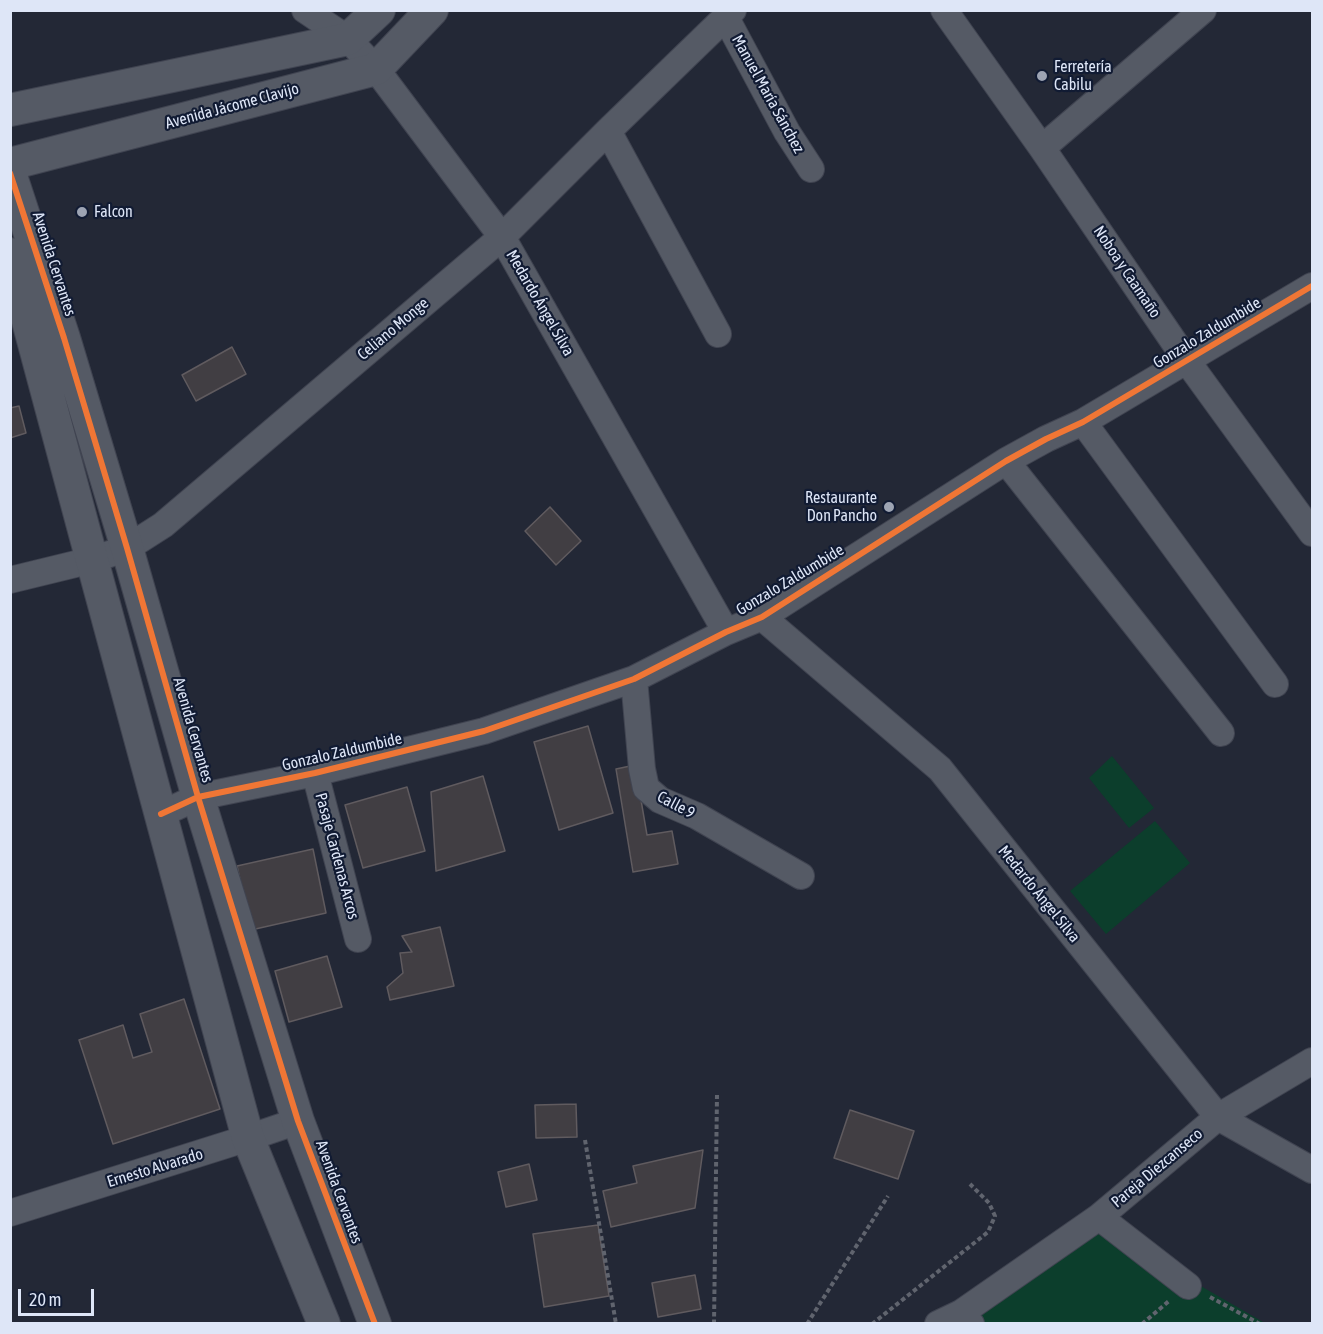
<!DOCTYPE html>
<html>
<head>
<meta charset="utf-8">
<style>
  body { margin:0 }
  #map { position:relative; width:1323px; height:1334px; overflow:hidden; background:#232836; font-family:"Asap Condensed",sans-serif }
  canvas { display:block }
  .frame { position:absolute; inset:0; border:12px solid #dee6f7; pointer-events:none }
  .scale { position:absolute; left:18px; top:1289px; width:76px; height:27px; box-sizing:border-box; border:3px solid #dee6f7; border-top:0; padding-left:8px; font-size:18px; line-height:21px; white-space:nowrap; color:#dee6f7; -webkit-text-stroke:4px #111b33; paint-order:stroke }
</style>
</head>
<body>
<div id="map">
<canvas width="1323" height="1334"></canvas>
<div class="frame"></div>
<div class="scale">20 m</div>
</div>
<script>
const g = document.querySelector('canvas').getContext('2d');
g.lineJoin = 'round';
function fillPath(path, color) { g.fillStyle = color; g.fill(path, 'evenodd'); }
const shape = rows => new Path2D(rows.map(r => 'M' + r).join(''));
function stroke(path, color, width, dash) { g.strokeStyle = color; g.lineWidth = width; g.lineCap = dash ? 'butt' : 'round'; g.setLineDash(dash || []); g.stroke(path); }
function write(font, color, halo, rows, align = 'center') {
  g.font = font + ' "Asap Condensed",sans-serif'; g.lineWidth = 4.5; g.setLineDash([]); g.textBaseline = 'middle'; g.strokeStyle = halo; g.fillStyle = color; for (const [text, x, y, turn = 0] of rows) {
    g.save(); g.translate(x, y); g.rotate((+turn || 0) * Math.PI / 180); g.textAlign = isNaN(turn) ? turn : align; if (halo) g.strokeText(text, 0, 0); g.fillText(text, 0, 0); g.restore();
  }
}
const green = shape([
  [1112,756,1154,808,1129,828,1089,778],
  [1155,821,1190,863,1106,934,1070,891],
  [1100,1228,1265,1323,953,1324]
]);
const building = shape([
  [232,347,246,374,196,401,182,375,232,347],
  [19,406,26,433,10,438,10,408,19,406],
  [550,507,581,541,556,565,525,531,550,507],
  [588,726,613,813,559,830,534,742,588,726],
  [635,765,647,835,672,831,678,864,633,872,616,769,635,765],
  [483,776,505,851,436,871,431,792,483,776],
  [407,787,425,851,363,868,345,805,407,787],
  [313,849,326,913,251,930,237,866,313,849],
  [440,927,454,986,390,1000,387,987,403,973,400,953,412,952,402,936,440,927],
  [327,956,342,1007,289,1022,275,971,327,956],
  [184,999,220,1109,113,1144,79,1040,123,1025,133,1058,152,1052,140,1014,184,999],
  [576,1104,577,1137,536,1138,535,1105,576,1104],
  [850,1110,914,1131,898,1179,834,1158,850,1110],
  [703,1150,695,1208,611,1227,603,1191,637,1183,633,1166,703,1150],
  [529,1164,537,1200,506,1207,498,1172,529,1164],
  [598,1225,609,1296,544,1307,533,1234,598,1225],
  [695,1275,701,1309,658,1317,652,1283,695,1275]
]);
const path = shape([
  [585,1140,616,1324],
  [1210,1297,1260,1324],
  [714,1324,717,1095],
  [807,1324,888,1196],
  [872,1324,988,1232,995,1216,989,1203,970,1184],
  [1142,1324,1169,1301]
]);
const minor = shape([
  [305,10,348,39,376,69,502,237,726,632],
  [944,10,1042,148,1187,361,1312,533],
  [726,18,787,132,811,169],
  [608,131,718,334],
  [1042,148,1203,10],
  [1083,422,1275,684],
  [1006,461,1221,733],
  [10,580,92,560,127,548,163,525,502,237,608,131,733,10],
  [762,617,940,769,1218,1117,1312,1170],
  [634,679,642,769,646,788,660,800,697,816,801,876],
  [315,773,358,939],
  [161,814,198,797,315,773,484,731,634,679,726,632,762,617,1006,461,1046,439,1083,422,1312,286],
  [10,1213,248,1138,298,1121],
  [1099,1217,1188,1286],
  [961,1313,1099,1217,1218,1117,1312,1061],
  [938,1324,961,1313,971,1324]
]);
const tertiary = shape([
  [10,110,348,39,379,10],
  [10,164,376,69,432,10],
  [10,173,64,338,127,548,198,797,298,1121,375,1324],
  [10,254,92,560,248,1138,324,1324]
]);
const cycleway = shape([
  [10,173,64,338,127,548,198,797,298,1121,375,1324],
  [161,814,198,797,315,773,484,731,634,679,726,632,762,617,1006,461,1046,439,1083,422,1312,286]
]);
const markers = [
  [1042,76,6,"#9da4b3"],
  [82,212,6,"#9da4b3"],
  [889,507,6,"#9da4b3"]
];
const poiNames = [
  ["Ferretería",1054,67],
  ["Cabilu",1054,85],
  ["Falcon",94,212],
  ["Restaurante",877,498,"right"],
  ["Don Pancho",877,516,"right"]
];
const streetNames = [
  ["Manuel María Sánchez",768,94,61],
  ["Avenida Jácome Clavijo",232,106,-15],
  ["Avenida Cervantes",54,264,72],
  ["Noboa y Caamaño",1127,272,56],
  ["Medardo Ángel Silva",540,303,60],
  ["Celiano Monge",393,329,-40],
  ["Gonzalo Zaldumbide",1207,333,-31],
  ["Gonzalo Zaldumbide",790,580,-31],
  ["Avenida Cervantes",193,730,74],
  ["Gonzalo Zaldumbide",342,752,-13],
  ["Calle 9",676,805,28],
  ["Pasaje Cardenas Arcos",337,856,75],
  ["Medardo Ángel Silva",1039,894,51],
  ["Ernesto Alvarado",155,1168,-17],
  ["Pareja Diezcanseco",1157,1168,-40],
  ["Avenida Cervantes",339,1192,70]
];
fillPath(green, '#0c3e2c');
fillPath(building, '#413e43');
stroke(building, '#605b5f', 1.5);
stroke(minor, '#404451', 28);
stroke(tertiary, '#404451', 34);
stroke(path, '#60646e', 4, [4.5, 3]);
stroke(minor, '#555a65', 26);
stroke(tertiary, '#555a65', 32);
stroke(cycleway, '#f07635', 6);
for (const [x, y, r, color] of markers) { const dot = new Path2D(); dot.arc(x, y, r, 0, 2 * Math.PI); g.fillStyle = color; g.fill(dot); stroke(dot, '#111b33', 2); }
write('16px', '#dee6f7', '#111b33', poiNames, 'left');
write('16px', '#dee6f7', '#111b33', streetNames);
</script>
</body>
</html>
